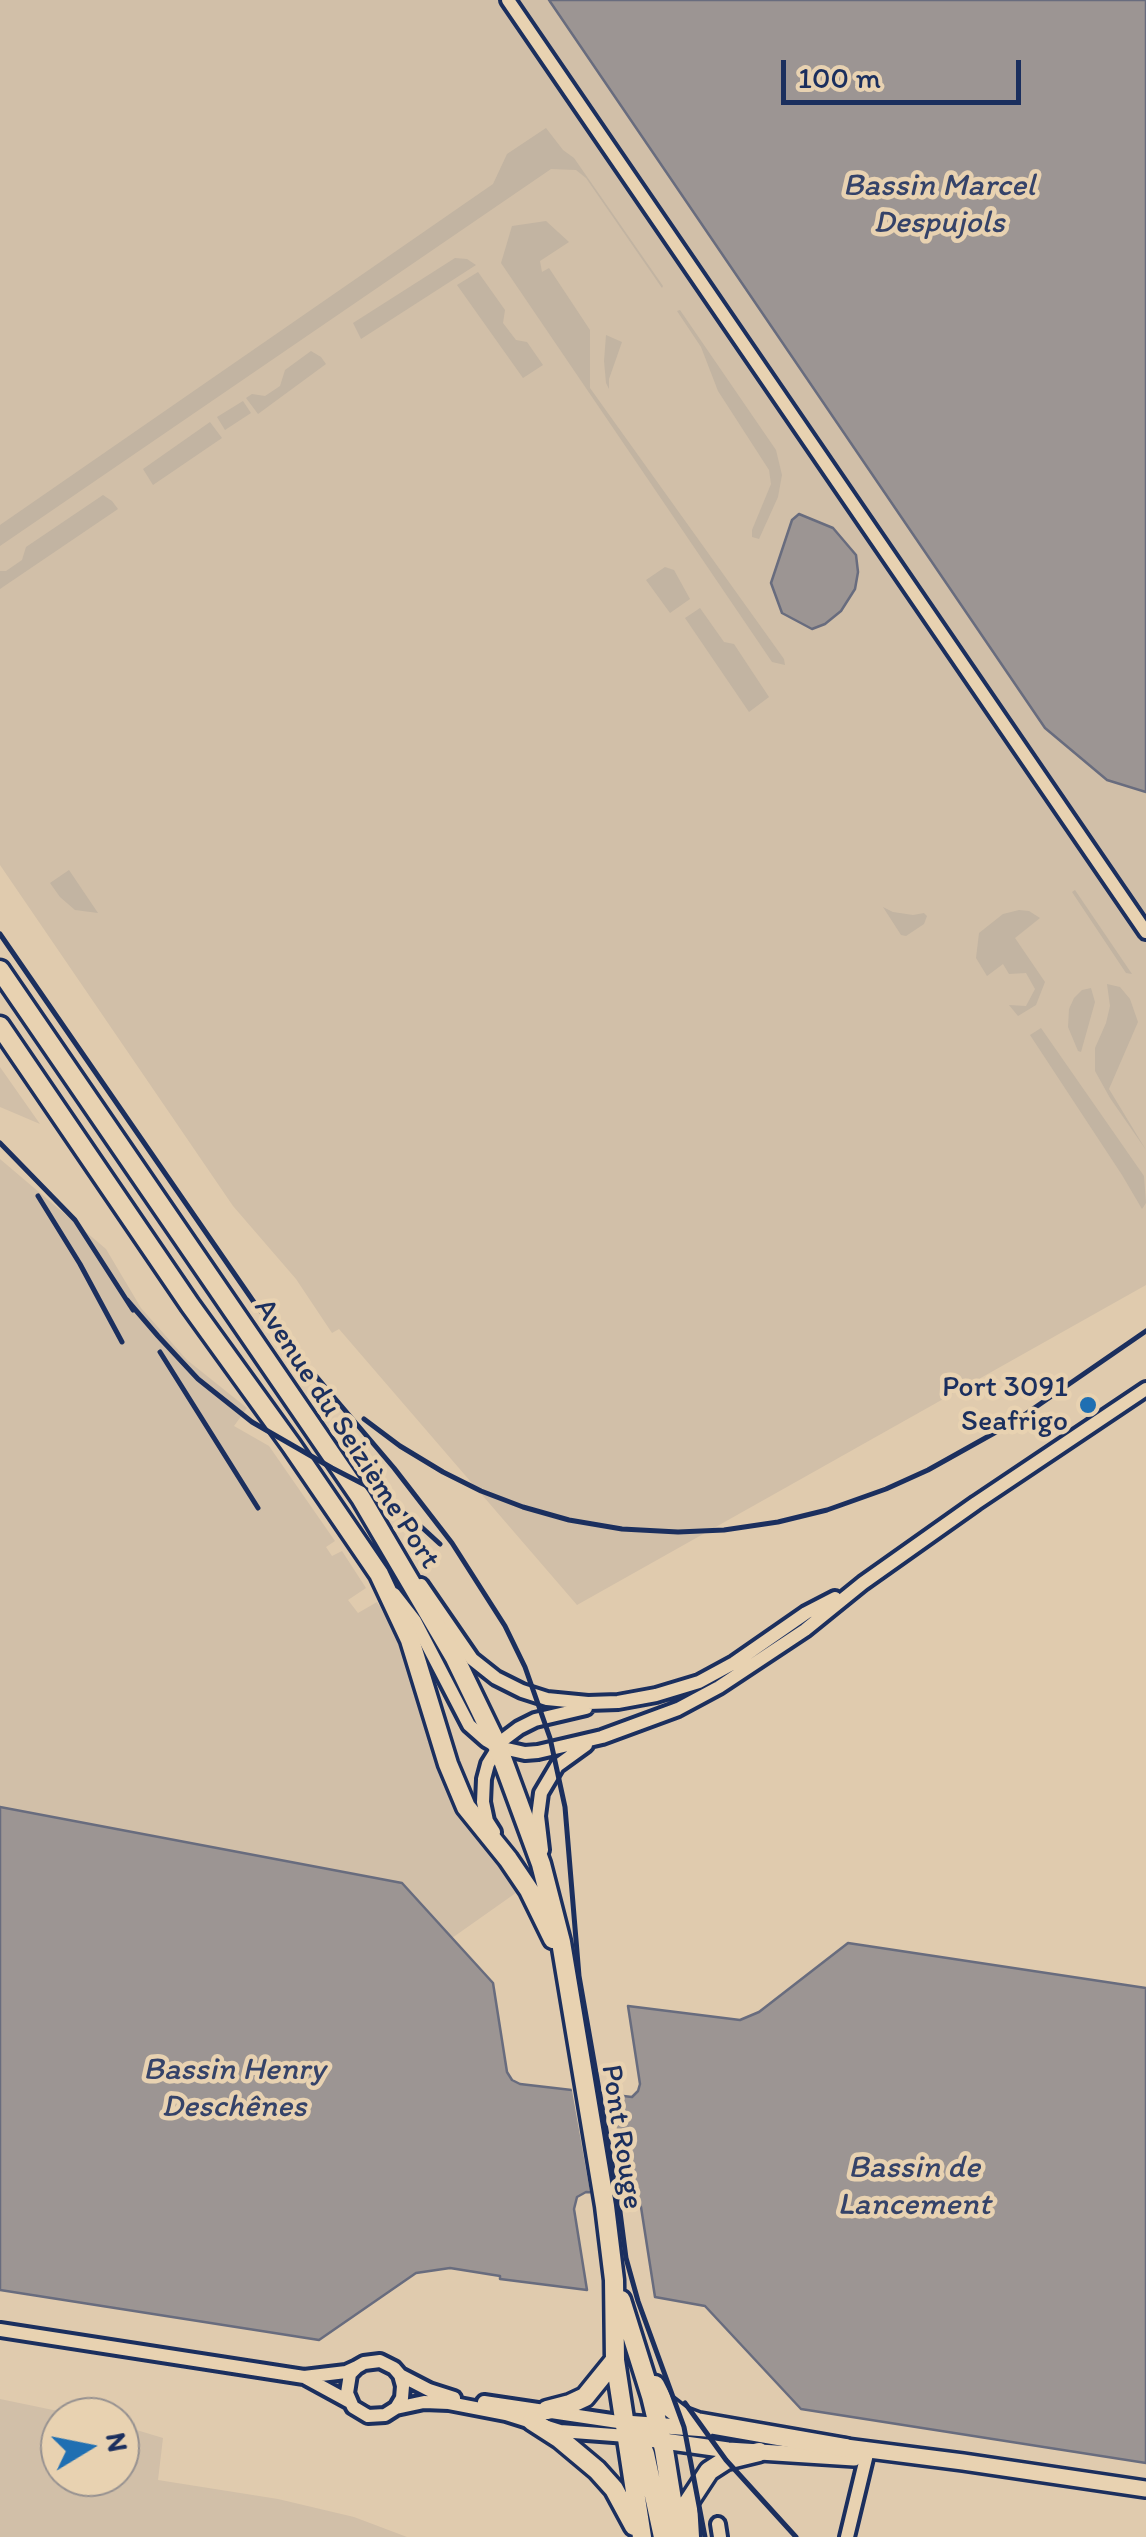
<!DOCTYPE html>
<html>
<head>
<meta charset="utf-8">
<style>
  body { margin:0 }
  #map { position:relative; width:1146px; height:2537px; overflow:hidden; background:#e0cbae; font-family:Itim,sans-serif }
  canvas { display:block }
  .north { position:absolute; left:40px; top:2397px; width:100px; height:100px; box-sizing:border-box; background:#e8d2b1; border:2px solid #969190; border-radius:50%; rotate:80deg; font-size:28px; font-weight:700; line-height:40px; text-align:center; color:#1b2f5e }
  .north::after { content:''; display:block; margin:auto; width:35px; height:45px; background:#1f6fb2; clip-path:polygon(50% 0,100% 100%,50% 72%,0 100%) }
  .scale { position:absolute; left:781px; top:60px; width:240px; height:45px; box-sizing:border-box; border:5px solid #1b2f5e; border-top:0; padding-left:12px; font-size:30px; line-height:35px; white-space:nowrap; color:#1b2f5e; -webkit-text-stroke:8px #e8d2b1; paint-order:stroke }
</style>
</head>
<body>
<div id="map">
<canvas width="1146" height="2537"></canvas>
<div class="north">N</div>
<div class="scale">100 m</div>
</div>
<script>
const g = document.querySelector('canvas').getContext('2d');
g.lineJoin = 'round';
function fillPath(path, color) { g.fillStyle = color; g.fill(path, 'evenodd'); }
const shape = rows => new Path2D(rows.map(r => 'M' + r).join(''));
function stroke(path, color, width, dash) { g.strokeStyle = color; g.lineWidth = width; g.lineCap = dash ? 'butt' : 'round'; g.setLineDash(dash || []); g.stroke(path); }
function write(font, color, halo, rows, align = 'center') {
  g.font = font + ' Itim,sans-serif'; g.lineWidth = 9; g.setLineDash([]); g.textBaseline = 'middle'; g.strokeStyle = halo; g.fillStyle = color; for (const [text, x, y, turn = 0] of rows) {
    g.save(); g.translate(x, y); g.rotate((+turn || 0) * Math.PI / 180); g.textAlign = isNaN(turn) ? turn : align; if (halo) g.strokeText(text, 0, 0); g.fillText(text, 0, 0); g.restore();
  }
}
const built = shape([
  [0,0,549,0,1045,728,1107,780,1146,792,1146,1285,577,1605,339,1329,332,1333,296,1279,233,1206,0,865],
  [0,1067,40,1124,0,1107],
  [0,1159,106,1249,141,1308,187,1360,247,1408,234,1426,269,1446,335,1541,326,1547,332,1556,342,1551,366,1588,348,1600,358,1613,377,1602,398,1635,446,1790,466,1820,520,1890,452,1938,402,1883,0,1807],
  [0,2399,87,2417,60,2417,60,2477,120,2477,120,2425,163,2438,158,2480,278,2499,354,2517,407,2537,0,2537]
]);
const green = shape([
  [546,128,563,150,574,158,663,286,662,288,586,178,576,170,551,169,0,546,0,525,493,184,507,154],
  [546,221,569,242,540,261,542,272,549,268,590,330,590,388,784,659,785,665,772,662,501,263,512,226],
  [455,258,467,259,476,265,361,339,353,323],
  [478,272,505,310,503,323,516,340,527,342,543,365,523,378,457,285],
  [680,310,776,450,782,475,778,497,759,539,752,537,752,530,771,484,769,470,718,391,701,347,677,311],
  [606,335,622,342,609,379,609,389,606,383,604,361],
  [311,351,321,357,326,364,258,414,246,398,252,394,265,396,280,386,285,370],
  [243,401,251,413,225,430,217,417],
  [210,422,222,438,153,485,143,469],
  [103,495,112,501,118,509,0,589,0,571,6,571,22,560,26,547],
  [665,567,674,570,690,599,670,613,646,580],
  [700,608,724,642,734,644,769,697,749,712,685,618],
  [69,870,98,913,75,910,60,897,50,883],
  [1075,890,1132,974,1126,973,1072,892],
  [883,907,893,912,913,915,924,913,927,916,924,924,906,936,901,935],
  [1019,910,1029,911,1040,918,1015,938,1045,982,1036,1005,1018,1016,1009,1005,1026,1006,1035,989,1026,973,1009,974,1003,964,987,976,976,958,979,933,1003,914],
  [1107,984,1120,987,1130,999,1138,1022,1109,1089,1146,1150,1110,1098,1095,1071,1095,1048,1106,1023,1110,1006],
  [1091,988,1095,1002,1081,1052,1078,1051,1068,1027,1069,1009,1074,998,1082,990],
  [1041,1028,1144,1176,1146,1203,1142,1209,1122,1175,1030,1035]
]);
const water = shape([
  [549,0,1146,0,1146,792,1107,780,1045,728,549,0],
  [799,514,833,528,856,555,858,572,855,589,841,611,825,624,812,629,782,613,771,583,792,520,799,514],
  [0,1807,402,1883,493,1983,507,2072,512,2080,520,2084,632,2097,638,2091,640,2084,628,2006,740,2020,759,2012,848,1943,1146,1988,1146,2463,801,2409,705,2306,655,2297,641,2207,632,2197,627,2195,586,2192,577,2197,574,2209,587,2290,500,2279,500,2276,450,2268,416,2273,319,2340,0,2290,0,1807]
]);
const pier = shape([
  [571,2085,610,2091,630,2202,591,2197]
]);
const minor = shape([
  [508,0,1146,932],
  [421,1585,472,1659,496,1678,522,1691,547,1699,588,1703,618,1702,656,1695,699,1682,734,1663,806,1613,835,1598],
  [394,1594,415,1621,469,1725,486,1740,498,1747,525,1753,538,1752,602,1737,678,1709,719,1687,805,1630,863,1583,976,1503,1146,1389],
  [494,1832,487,1821,483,1802,484,1779,488,1764,503,1740,519,1728,535,1720,586,1708],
  [542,1850,538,1816,541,1793,557,1766,586,1745],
  [0,2330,304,2377,346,2372,357,2367],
  [400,2375,429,2390,454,2398],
  [306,2378,350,2402],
  [484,2402,625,2423],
  [396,2408,402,2398,403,2386,400,2375,394,2368,380,2361,364,2363,357,2367,350,2374,347,2393,353,2407,368,2416,385,2415,396,2408,424,2402,449,2403,506,2414,560,2431,627,2436],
  [718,2524,720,2537],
  [847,2537,868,2450]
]);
const tertiary = shape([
  [625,2423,706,2429],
  [628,2436,728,2450,854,2458],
  [838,2446,963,2462,1146,2489]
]);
const secondary = shape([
  [0,970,361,1498,455,1658,498,1747,541,1864,561,1942,605,2206,614,2280,615,2360,642,2537],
  [0,1026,190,1305,291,1445,379,1574,410,1640,448,1764,466,1807,508,1859,529,1890,553,1939],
  [621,2300,651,2396,664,2450,678,2537],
  [655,2385,664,2403,681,2416,697,2422,846,2448],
  [547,2410,570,2404,585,2397,615,2360],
  [532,2421,560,2439,597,2470,614,2489,634,2526],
  [627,2425,638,2437,645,2454,663,2537],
  [690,2537,688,2503,709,2471,726,2460,759,2452]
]);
const rail = shape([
  [0,934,258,1308,394,1468,452,1543,505,1626,525,1667,550,1738,565,1807,579,1976,619,2204,626,2258,638,2301,684,2427,705,2537],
  [0,1143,75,1220,133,1310],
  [38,1196,80,1264,122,1342],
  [127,1300,158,1336,198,1379,252,1422,332,1468,365,1485,416,1522,440,1544],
  [160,1352,258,1508],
  [364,1419,400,1446,443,1472,481,1491,523,1507,569,1520,622,1529,678,1532,724,1530,778,1522,827,1510,886,1489,928,1470,1014,1422,1146,1331],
  [685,2403,726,2460,796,2537]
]);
const markers = [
  [1088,1405,10,"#1f6fb2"]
];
const poiNames = [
  ["Port 3091",1068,1388],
  ["Seafrigo",1068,1422]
];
const streetNames = [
  ["Avenue du Seizième Port",346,1434,57],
  ["Pont Rouge",621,2137,81]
];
const waterNames = [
  ["Bassin Marcel",939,187],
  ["Despujols",939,224],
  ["Bassin Henry",234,2071],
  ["Deschênes",234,2108],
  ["Bassin de",914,2169],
  ["Lancement",914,2206]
];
fillPath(built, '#d1bfa8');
fillPath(green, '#c2b4a2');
fillPath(water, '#9c9593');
stroke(water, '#686c7e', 2.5);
fillPath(pier, '#e0cbae');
stroke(minor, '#1b2f5e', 20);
stroke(tertiary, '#1b2f5e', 22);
stroke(secondary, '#1b2f5e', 25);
stroke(minor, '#e8d2b1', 12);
stroke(tertiary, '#e8d2b1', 15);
stroke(secondary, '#e8d2b1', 18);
stroke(rail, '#1b2f5e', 5);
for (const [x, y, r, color] of markers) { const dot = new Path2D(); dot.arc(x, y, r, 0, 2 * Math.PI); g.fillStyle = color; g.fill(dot); stroke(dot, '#e8d2b1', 4); }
write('30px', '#1b2f5e', '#e8d2b1', poiNames, 'right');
write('30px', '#1b2f5e', '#e8d2b1', streetNames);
write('italic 32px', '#354369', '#e8d2b1', waterNames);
</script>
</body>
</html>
